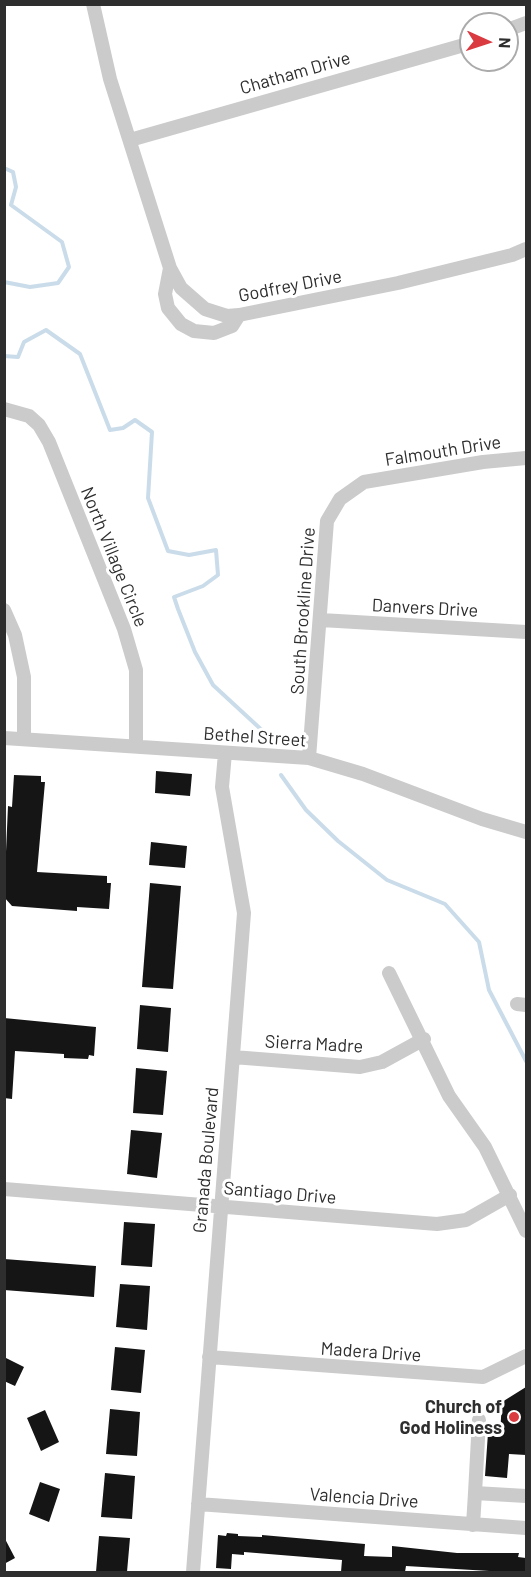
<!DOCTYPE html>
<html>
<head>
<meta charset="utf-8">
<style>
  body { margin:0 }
  #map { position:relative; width:531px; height:1577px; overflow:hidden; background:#fff; font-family:Barlow,sans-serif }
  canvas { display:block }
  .frame { position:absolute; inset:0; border:6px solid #2e2e2e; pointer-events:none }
  .north { position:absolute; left:459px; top:12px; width:60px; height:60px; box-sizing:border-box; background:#fff; border:2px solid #ababab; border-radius:50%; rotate:93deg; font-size:16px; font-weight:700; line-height:24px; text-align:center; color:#2e2e2e }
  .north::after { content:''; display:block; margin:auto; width:21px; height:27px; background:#da3b40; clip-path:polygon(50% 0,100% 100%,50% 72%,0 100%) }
</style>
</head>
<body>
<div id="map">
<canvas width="531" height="1577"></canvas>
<div class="frame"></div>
<div class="north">N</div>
</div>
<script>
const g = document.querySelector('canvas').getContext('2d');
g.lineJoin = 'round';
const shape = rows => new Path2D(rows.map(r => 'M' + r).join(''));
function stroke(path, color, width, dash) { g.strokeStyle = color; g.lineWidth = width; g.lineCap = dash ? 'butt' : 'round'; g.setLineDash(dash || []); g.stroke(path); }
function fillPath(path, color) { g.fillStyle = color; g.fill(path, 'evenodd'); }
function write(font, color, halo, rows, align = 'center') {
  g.font = font + ' Barlow,sans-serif'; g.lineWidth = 6; g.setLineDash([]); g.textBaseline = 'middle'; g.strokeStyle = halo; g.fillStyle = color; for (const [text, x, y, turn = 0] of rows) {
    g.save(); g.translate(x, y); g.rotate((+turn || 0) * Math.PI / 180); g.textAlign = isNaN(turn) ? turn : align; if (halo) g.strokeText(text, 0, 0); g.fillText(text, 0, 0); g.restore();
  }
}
const stream = shape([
  [4,168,13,172,16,187,11,205,62,242,69,267,58,283,30,287,4,282],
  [4,356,18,357,24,342,46,330,80,354,110,430,123,428,135,420,152,432,148,498,168,551,189,555,216,550,218,575,203,586,174,597,178,609,195,652,213,685,265,733],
  [281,775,306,810,338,841,387,880,445,904,479,942,489,990,526,1061]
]);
const building = shape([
  [156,771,192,774,190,796,155,793],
  [14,775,41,776,41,782,45,782,37,872,107,876,107,883,111,883,109,909,77,907,77,911,12,906,4,897,8,806,12,807],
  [151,842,187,846,185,868,149,865],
  [150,883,181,886,173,989,142,987],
  [140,1005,171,1008,168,1052,137,1049],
  [4,1018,96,1027,94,1056,89,1055,88,1059,64,1058,64,1054,15,1051,12,1099,4,1098],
  [136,1068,167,1071,163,1115,133,1113],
  [131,1130,162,1133,157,1178,127,1174],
  [124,1222,155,1224,152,1267,121,1265],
  [4,1259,96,1266,94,1297,4,1290],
  [120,1284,150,1286,147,1330,116,1327],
  [115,1347,145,1350,141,1393,111,1390],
  [4,1357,24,1367,15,1386,4,1381],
  [526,1387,526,1455,509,1454,507,1478,485,1476,488,1433,500,1434,502,1402],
  [110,1409,140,1412,137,1456,106,1454],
  [45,1410,59,1442,41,1451,27,1418],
  [105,1473,135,1476,132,1519,101,1517],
  [40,1482,60,1489,49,1522,29,1514],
  [227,1533,238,1534,238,1536,262,1537,262,1535,365,1544,364,1556,392,1557,392,1546,457,1553,519,1553,518,1557,526,1558,526,1571,506,1572,406,1566,405,1572,341,1572,342,1560,244,1552,244,1555,232,1554,231,1569,216,1568,218,1535,226,1536],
  [99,1536,130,1538,127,1572,96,1572],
  [4,1537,15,1558,4,1564]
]);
const minor = shape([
  [93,4,110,79,170,268,181,288,205,309,227,316,239,315,398,283,512,255,526,249],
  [507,30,526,23],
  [130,140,471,43],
  [170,268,165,294,168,308,181,324,194,331,214,333,232,326,239,315],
  [4,409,29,416,39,425,49,442,124,629,136,670,136,746],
  [4,610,15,635,24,677,24,739],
  [321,620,526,632],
  [4,738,309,758,363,774,482,819,526,832],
  [309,758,327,521,340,499,364,482,483,462,526,458],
  [389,973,449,1096,485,1147,526,1231],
  [517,1004,526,1005],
  [233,1057,360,1067,382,1062,424,1039],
  [4,1189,437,1224,466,1220,510,1195],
  [209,1357,483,1377,526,1356],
  [475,1493,479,1420],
  [198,1504,526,1528],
  [473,1525,475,1493,526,1496],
  [193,1572,244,913,222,787,225,753]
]);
const markers = [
  [514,1417,6,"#da3b40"]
];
const streetNames = [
  ["Chatham Drive",295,73,-16],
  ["Godfrey Drive",290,286,-11],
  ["Falmouth Drive",443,451,-9],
  ["North Village Circle",114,557,68],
  ["Danvers Drive",425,608,3],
  ["South Brookline Drive",303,611,-86],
  ["Bethel Street",255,737,4],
  ["Sierra Madre",314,1044,3],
  ["Granada Boulevard",206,1160,-85],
  ["Santiago Drive",280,1193,5],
  ["Madera Drive",371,1352,4],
  ["Valencia Drive",364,1498,4]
];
const poiNames = [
  ["Church of",502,1407],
  ["God Holiness",502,1428]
];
stroke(stream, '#cadce9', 4);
fillPath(building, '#151515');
stroke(minor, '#cbcbcb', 14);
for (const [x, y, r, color] of markers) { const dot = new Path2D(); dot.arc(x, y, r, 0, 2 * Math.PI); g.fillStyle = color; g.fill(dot); stroke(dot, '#fff', 2); }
write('18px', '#2e2e2e', '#fff', streetNames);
write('bold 18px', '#2e2e2e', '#fff', poiNames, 'right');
</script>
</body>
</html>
